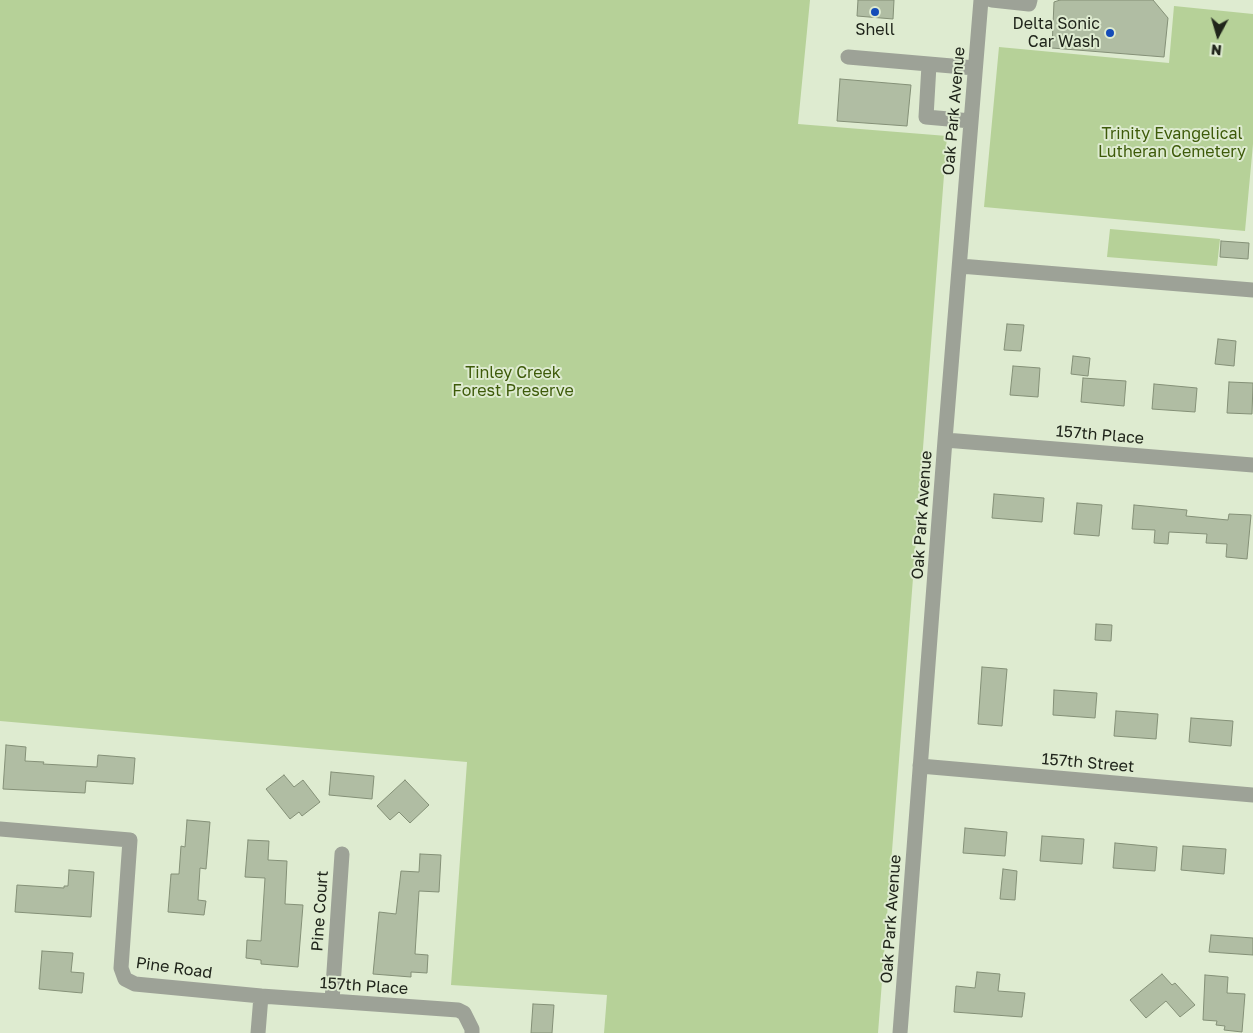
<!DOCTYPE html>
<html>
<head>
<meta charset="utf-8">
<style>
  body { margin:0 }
  #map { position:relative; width:1253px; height:1033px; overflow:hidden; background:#deebd0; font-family:"Golos Text",sans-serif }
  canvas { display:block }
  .north { position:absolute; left:1193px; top:10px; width:50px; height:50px; -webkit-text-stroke:4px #deebd0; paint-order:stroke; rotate:186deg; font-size:14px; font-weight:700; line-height:20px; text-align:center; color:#20251b }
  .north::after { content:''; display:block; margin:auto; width:18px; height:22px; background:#20251b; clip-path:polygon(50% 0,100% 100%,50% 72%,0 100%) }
</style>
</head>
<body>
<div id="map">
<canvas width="1253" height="1033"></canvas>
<div class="north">N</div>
</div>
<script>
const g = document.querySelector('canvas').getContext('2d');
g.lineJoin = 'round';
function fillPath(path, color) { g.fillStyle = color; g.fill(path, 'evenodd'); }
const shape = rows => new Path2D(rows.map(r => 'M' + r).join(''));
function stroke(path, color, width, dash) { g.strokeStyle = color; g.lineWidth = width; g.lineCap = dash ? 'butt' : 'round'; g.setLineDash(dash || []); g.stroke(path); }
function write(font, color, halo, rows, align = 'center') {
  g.font = font + ' "Golos Text",sans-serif'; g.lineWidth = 4; g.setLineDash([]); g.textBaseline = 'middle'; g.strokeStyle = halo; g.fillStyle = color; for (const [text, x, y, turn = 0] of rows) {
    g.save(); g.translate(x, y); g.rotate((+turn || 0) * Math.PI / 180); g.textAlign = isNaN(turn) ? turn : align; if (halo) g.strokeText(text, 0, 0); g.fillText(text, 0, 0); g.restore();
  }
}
const green = shape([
  [0,0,810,0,798,124,947,136,878,1033,604,1033,607,995,451,985,467,762,0,721],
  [1174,6,1253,14,1253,144,1245,231,984,207,999,47,1169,63],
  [1110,229,1220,239,1217,266,1107,257]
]);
const building = shape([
  [858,0,894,0,893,19,857,16,858,0],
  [1060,0,1153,0,1168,18,1164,57,1052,48,1054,2,1060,0],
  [840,79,911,85,907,126,837,121,840,79],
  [1221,241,1249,243,1248,259,1220,257,1221,241],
  [1007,324,1024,325,1021,351,1004,350,1007,324],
  [1218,339,1236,341,1234,366,1215,364,1218,339],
  [1073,356,1090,358,1088,376,1071,374,1073,356],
  [1013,366,1040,368,1038,397,1010,395,1013,366],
  [1083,378,1126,381,1124,406,1081,402,1083,378],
  [1229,382,1253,383,1252,414,1227,413,1229,382],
  [1154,384,1197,388,1195,412,1152,409,1154,384],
  [994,494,1044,498,1042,522,992,518,994,494],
  [1077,503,1102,505,1099,536,1074,534,1077,503],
  [1134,505,1187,510,1186,516,1228,520,1229,514,1251,515,1247,559,1226,557,1227,544,1206,543,1207,534,1169,532,1168,544,1154,543,1155,530,1132,529,1134,505],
  [1096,624,1112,625,1111,641,1095,640,1096,624],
  [982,667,1007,669,1002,726,978,724,982,667],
  [1054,690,1097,693,1095,718,1053,715,1054,690],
  [1116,711,1158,714,1156,739,1114,736,1116,711],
  [1191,718,1233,721,1231,746,1189,742,1191,718],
  [6,745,26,747,25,761,44,762,43,764,97,767,98,755,135,758,133,784,86,781,85,793,3,789,6,745],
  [331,772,374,776,372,799,329,795,331,772],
  [284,775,294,787,303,780,320,802,302,816,299,812,290,819,266,789,284,775],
  [405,780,429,805,410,823,399,812,390,820,377,806,405,780],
  [187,820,210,822,206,869,200,868,198,900,206,901,204,915,168,912,171,874,179,874,181,846,185,847,187,820],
  [965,828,1007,832,1005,856,963,853,965,828],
  [1042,836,1084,839,1082,864,1040,861,1042,836],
  [248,840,269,841,268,860,287,861,285,904,303,905,298,967,261,964,261,960,246,958,247,940,261,941,265,878,245,877,248,840],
  [1115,843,1157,847,1155,871,1113,868,1115,843],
  [1183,846,1226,849,1224,874,1181,870,1183,846],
  [420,854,441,855,439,892,419,891,415,954,428,955,427,973,411,972,411,977,373,974,379,912,396,914,401,871,419,872,420,854],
  [1003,869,1017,871,1015,900,1000,899,1003,869],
  [69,870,94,872,91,917,15,912,17,885,64,888,64,886,68,886,69,870],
  [1211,935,1253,938,1253,955,1209,952,1211,935],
  [42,951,73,953,71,972,84,973,82,993,39,989,42,951],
  [977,972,1000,974,998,991,1025,993,1022,1017,954,1012,956,986,975,988,977,972],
  [1162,974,1172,985,1175,983,1195,1005,1180,1017,1166,1001,1146,1018,1130,1000,1162,974],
  [1205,975,1228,977,1227,993,1245,994,1242,1032,1224,1030,1225,1026,1216,1025,1217,1021,1203,1020,1205,975],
  [533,1004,554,1005,552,1033,531,1033,533,1004]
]);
const minor = shape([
  [992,0,1029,4,1030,0],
  [848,57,975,68],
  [929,65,926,117,971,121],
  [960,266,1253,290],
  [945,440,1253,465],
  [920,766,1253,795],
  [0,829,130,840,121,968,125,979,135,984,261,996,258,1033],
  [261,996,458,1010,464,1013,472,1029,472,1033],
  [332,1001,342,854],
  [900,1033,945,440,981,0]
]);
const markers = [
  [875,12,5,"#144cb8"],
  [1110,33,5,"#144cb8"]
];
const poiNames = [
  ["Delta Sonic",1100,24],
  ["Car Wash",1100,42],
  ["Shell",875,30,"center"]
];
const streetNames = [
  ["Oak Park Avenue",954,111,-85],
  ["157th Place",1100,435,5],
  ["Oak Park Avenue",922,515,-86],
  ["157th Street",1088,763,5],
  ["Pine Court",320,911,-86],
  ["Oak Park Avenue",891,919,-86],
  ["Pine Road",174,968,8],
  ["157th Place",364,986,4]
];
const parkNames = [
  ["Trinity Evangelical",1172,134],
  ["Lutheran Cemetery",1172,152],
  ["Tinley Creek",513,373],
  ["Forest Preserve",513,391]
];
fillPath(green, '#b6d198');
fillPath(building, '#b0bda3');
stroke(building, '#849077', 1);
stroke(minor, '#9da297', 15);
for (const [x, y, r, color] of markers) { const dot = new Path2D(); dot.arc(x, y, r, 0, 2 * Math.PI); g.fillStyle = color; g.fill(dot); stroke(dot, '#deebd0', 2); }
write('16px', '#20251b', '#deebd0', poiNames, 'right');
write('16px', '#20251b', '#deebd0', streetNames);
write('16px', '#3d5a09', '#deebd0', parkNames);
</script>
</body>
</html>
